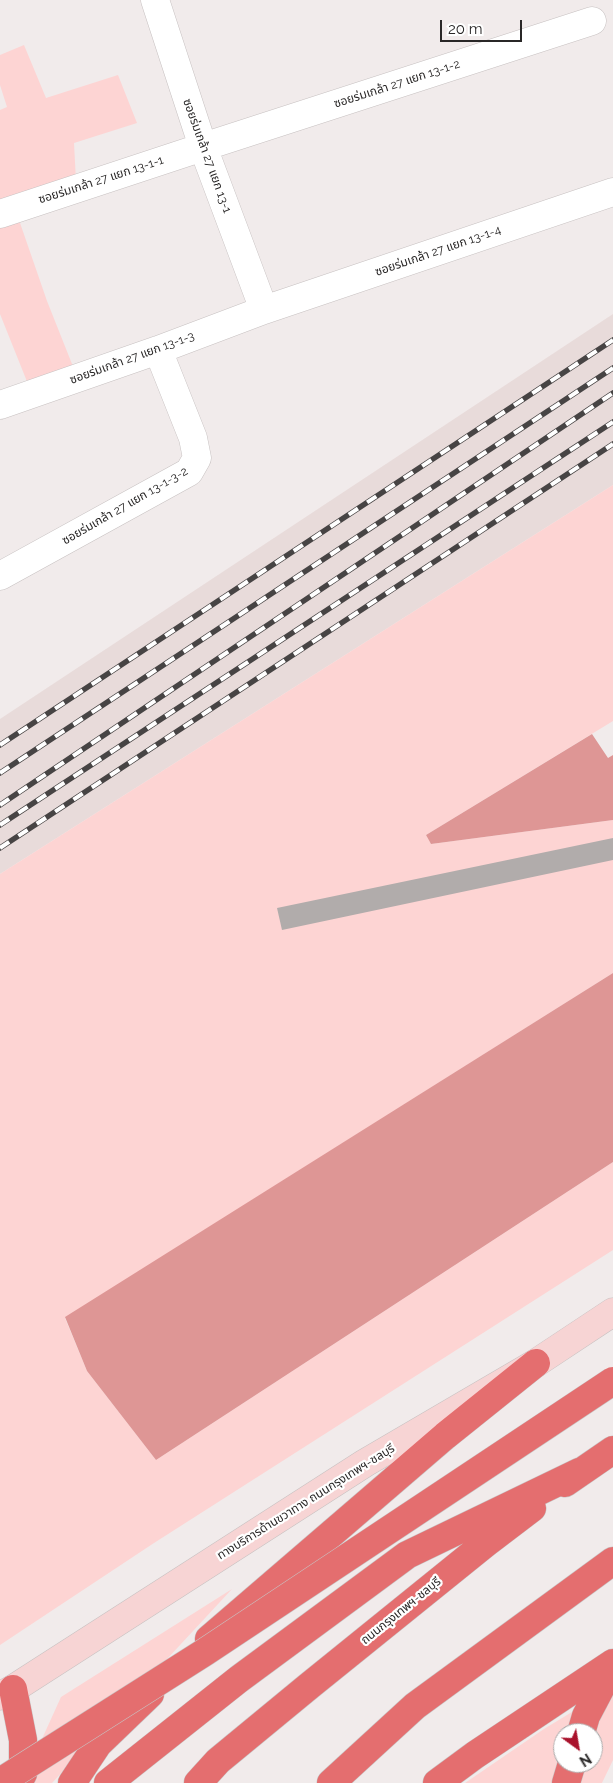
<!DOCTYPE html>
<html>
<head>
<meta charset="utf-8">
<style>
  body { margin:0 }
  #map { position:relative; width:613px; height:1783px; overflow:hidden; background:#f1ebeb; font-family:Raleway,sans-serif }
  canvas { display:block }
  .north { position:absolute; left:553px; top:1723px; width:50px; height:50px; box-sizing:border-box; background:#fff; border:1px solid #a9a9a9; border-radius:50%; rotate:148deg; font-size:14px; font-weight:700; line-height:20px; text-align:center; color:#292727 }
  .north::after { content:''; display:block; margin:auto; width:18px; height:22px; background:#a9122c; clip-path:polygon(50% 0,100% 100%,50% 72%,0 100%) }
  .scale { position:absolute; left:440px; top:20px; width:82px; height:22px; box-sizing:border-box; border:2px solid #292727; border-top:0; padding-left:6px; font-size:15px; line-height:18px; white-space:nowrap; color:#292727; -webkit-text-stroke:4px #fff; paint-order:stroke }
</style>
</head>
<body>
<div id="map">
<canvas width="613" height="1783"></canvas>
<div class="north">N</div>
<div class="scale">20 m</div>
</div>
<script>
const g = document.querySelector('canvas').getContext('2d');
g.lineJoin = 'round';
function fillPath(path, color) { g.fillStyle = color; g.fill(path, 'evenodd'); }
const shape = rows => new Path2D(rows.map(r => 'M' + r).join(''));
function stroke(path, color, width, dash) { g.strokeStyle = color; g.lineWidth = width; g.lineCap = dash ? 'butt' : 'round'; g.setLineDash(dash || []); g.stroke(path); }
function write(font, color, halo, rows, align = 'center') {
  g.font = font + ' Raleway,"Noto Sans Thai",sans-serif'; g.lineWidth = 4.5; g.setLineDash([]); g.textBaseline = 'middle'; g.strokeStyle = halo; g.fillStyle = color; for (const [text, x, y, turn = 0] of rows) {
    g.save(); g.translate(x, y); g.rotate((+turn || 0) * Math.PI / 180); g.textAlign = isNaN(turn) ? turn : align; if (halo) g.strokeText(text, 0, 0); g.fillText(text, 0, 0); g.restore();
  }
}
const built = shape([
  [613,314,613,485,0,874,0,719]
]);
const green = shape([
  [24,45,46,98,118,75,137,123,74,143,76,181,0,206,0,110,7,107,0,85,0,55],
  [19,220,47,301,74,369,28,384,0,314,0,226],
  [613,485,613,721,426,835,431,844,613,820,613,973,65,1318,87,1371,156,1460,613,1162,613,1250,154,1543,0,1645,0,874],
  [232,1589,52,1783,22,1783,61,1697],
  [613,1687,613,1760,602,1783,465,1783,544,1729],
  [563,1733,593,1733,593,1763,563,1763]
]);
const water = shape([
  [592,734,608,758,613,755,613,820,431,844,426,835],
  [613,973,613,1162,156,1460,87,1371,65,1317]
]);
const building = shape([
  [613,838,613,860,282,930,277,908]
]);
const minor = shape([
  [155,0,203,147,264,310],
  [0,214,203,147,592,21],
  [0,405,158,350,264,310,613,192],
  [0,576,189,472,197,458,193,438,158,350]
]);
const secondary = shape([
  [0,1696,13,1689,365,1463,536,1363,613,1312]
]);
const motorway = shape([
  [565,1483,613,1450],
  [209,1639,445,1436,536,1363],
  [13,1689,23,1740,23,1774,17,1783],
  [581,1733,586,1716,608,1674,613,1667],
  [72,1783,98,1744,150,1694],
  [108,1783,239,1679,407,1555,579,1472],
  [198,1783,218,1761,309,1686,486,1543,532,1508],
  [331,1783,415,1706,613,1561],
  [437,1783,475,1755,613,1663],
  [566,1783,572,1763]
]);
const rail = shape([
  [0,745,613,340],
  [0,773,613,368],
  [0,805,613,393],
  [0,825,613,422],
  [0,848,613,444]
]);
const motorwayBridge = shape([
  [0,1782,205,1652,613,1381]
]);
const streetNames = [
  ["ซอยร่มเกล้า 27 แยก 13-1-2",397,84,-18],
  ["ซอยร่มเกล้า 27 แยก 13-1",207,156,70],
  ["ซอยร่มเกล้า 27 แยก 13-1-1",101,180,-18],
  ["ซอยร่มเกล้า 27 แยก 13-1-4",438,251,-19],
  ["ซอยร่มเกล้า 27 แยก 13-1-3",132,358,-20],
  ["ซอยร่มเกล้า 27 แยก 13-1-3-2",125,506,-30],
  ["ทางบริการด้านขวาทาง ถนนกรุงเทพฯ-ชลบุรี",306,1502,-32],
  ["ถนนกรุงเทพฯ-ชลบุรี",401,1611,-39]
];
fillPath(built, '#e8dbda');
fillPath(green, '#fdd4d3');
fillPath(water, '#de9695');
fillPath(building, '#b1acab');
stroke(minor, '#c7c1c1', 29);
stroke(secondary, '#c7c1c1', 29);
stroke(motorway, '#c7c7c7', 29);
stroke(minor, '#fff', 28);
stroke(secondary, '#f7d4d4', 28);
stroke(motorway, '#e46e6f', 28);
stroke(rail, '#474444', 5.5);
stroke(rail, '#fff', 4, [11]);
stroke(motorwayBridge, '#c7c7c7', 29, []);
stroke(motorwayBridge, '#e46e6f', 28);
write('12px', '#292727', '#fff', streetNames);
</script>
</body>
</html>
